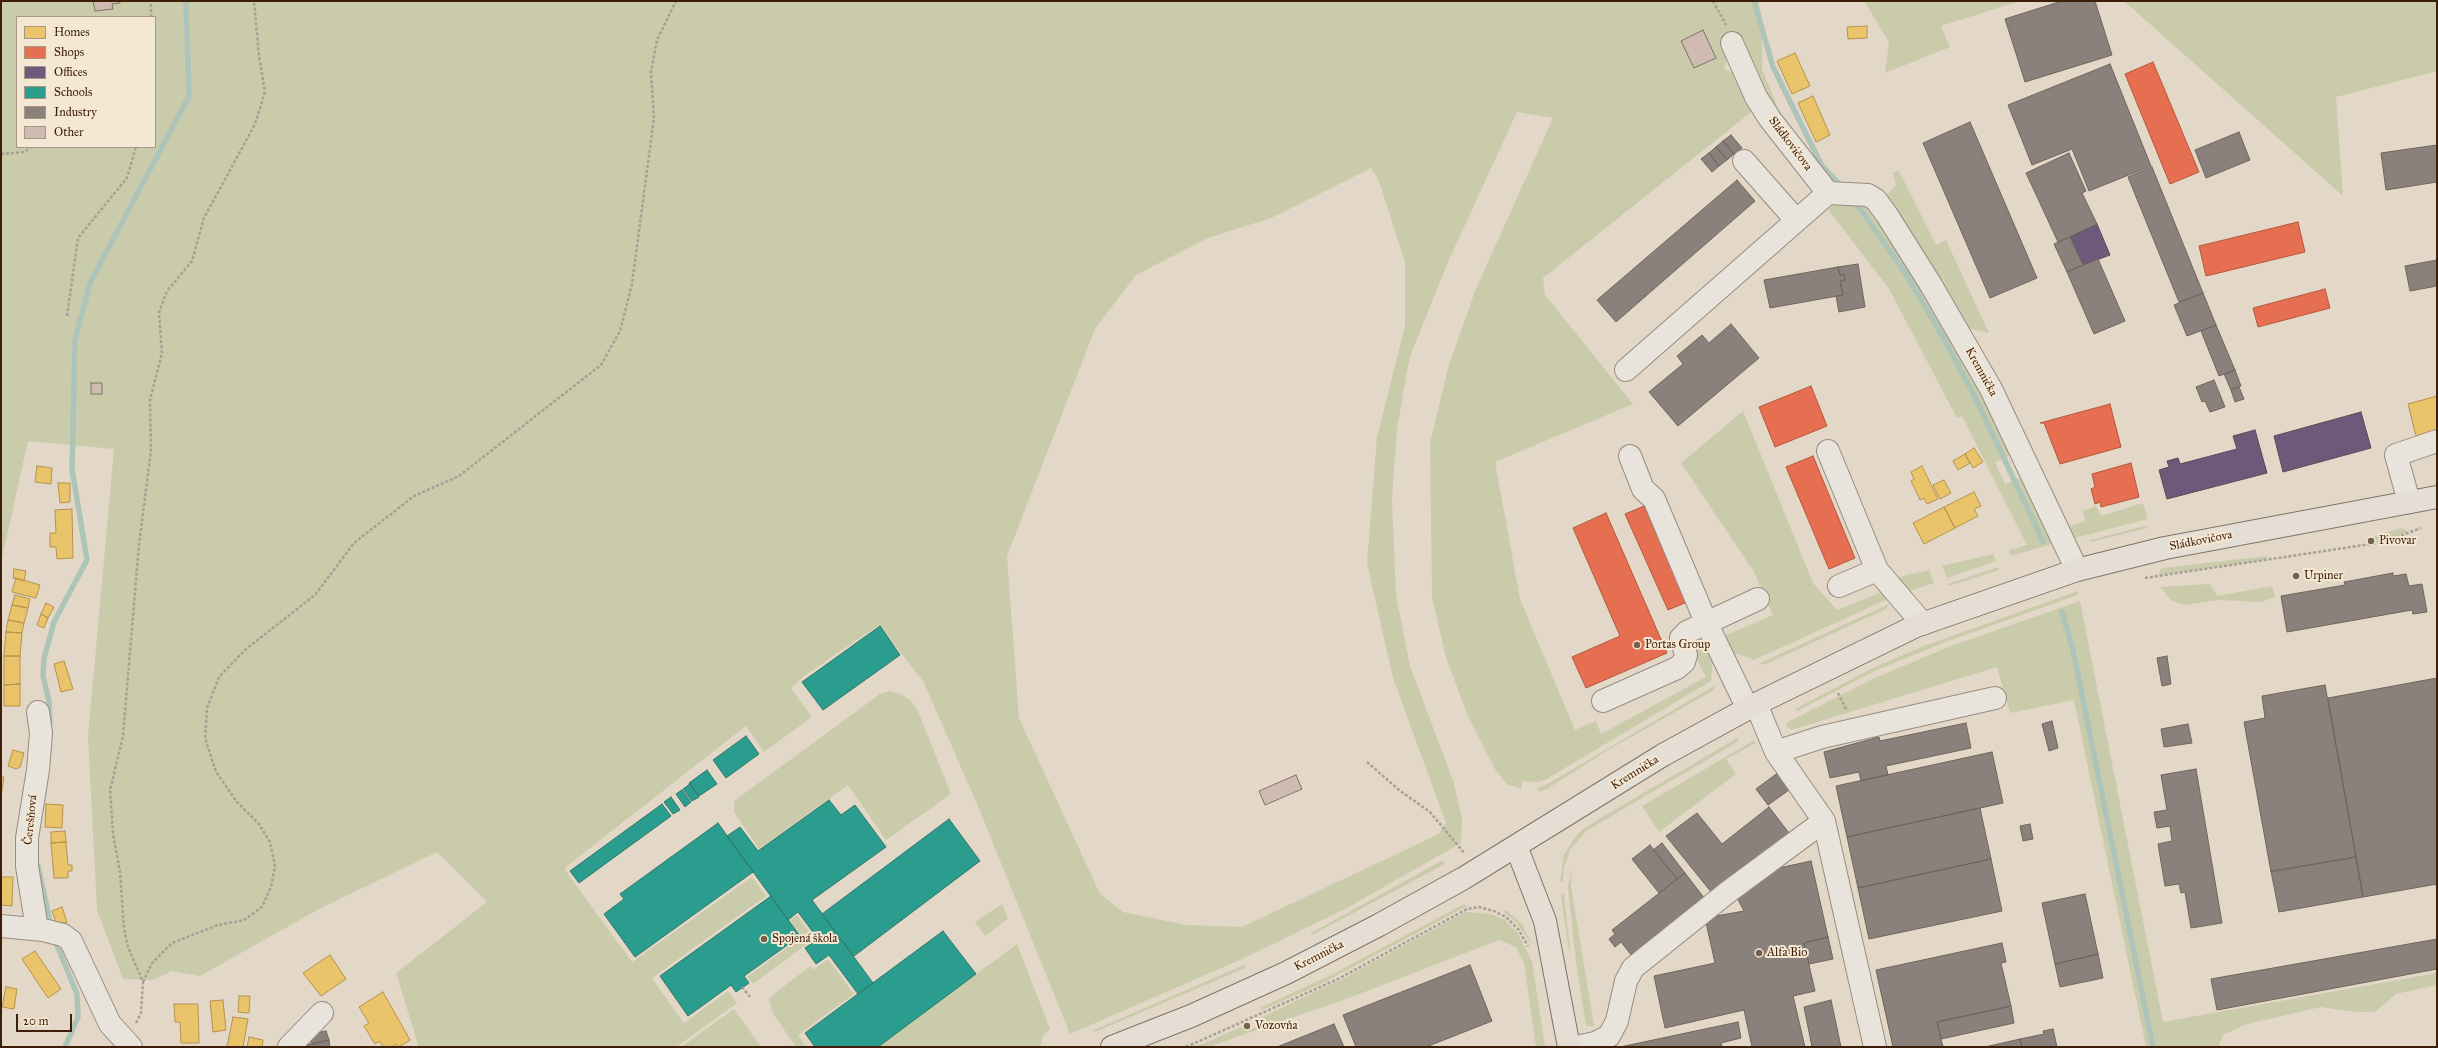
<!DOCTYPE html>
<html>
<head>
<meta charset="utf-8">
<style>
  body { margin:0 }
  #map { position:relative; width:2438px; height:1048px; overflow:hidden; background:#e3d8c7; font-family:"IM FELL Great Primer",serif }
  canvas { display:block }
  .frame { position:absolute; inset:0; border:2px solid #3c1e09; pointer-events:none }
  .legend { position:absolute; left:16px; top:16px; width:140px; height:132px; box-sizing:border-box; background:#f4e7d3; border:1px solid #aa9782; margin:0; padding:5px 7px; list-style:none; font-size:12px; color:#3c1e09 }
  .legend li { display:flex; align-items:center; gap:8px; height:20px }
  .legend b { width:20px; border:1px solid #aa9782 }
  .scale { position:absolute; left:16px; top:1014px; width:56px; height:18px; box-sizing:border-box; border:2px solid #3c1e09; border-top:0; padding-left:5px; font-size:12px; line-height:14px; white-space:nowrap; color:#3c1e09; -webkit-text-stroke:3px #f4e7d3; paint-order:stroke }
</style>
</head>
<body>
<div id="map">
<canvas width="2438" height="1048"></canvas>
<div class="frame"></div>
<ul class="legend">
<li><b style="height:11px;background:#e9c46a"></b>Homes</li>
<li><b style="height:11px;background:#e76f51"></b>Shops</li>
<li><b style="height:11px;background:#6d597a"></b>Offices</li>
<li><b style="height:11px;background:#2a9d8f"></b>Schools</li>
<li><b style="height:11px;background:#8a817c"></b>Industry</li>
<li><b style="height:11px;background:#d0bbb2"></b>Other</li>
</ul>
<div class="scale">20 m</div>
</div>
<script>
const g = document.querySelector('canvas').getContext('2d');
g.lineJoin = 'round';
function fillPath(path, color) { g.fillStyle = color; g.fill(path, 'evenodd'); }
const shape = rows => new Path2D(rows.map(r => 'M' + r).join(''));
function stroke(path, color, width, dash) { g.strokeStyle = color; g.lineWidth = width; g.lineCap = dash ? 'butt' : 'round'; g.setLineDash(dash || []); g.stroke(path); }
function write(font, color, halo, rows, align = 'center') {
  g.font = font + ' "IM FELL Great Primer",serif'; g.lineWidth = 4; g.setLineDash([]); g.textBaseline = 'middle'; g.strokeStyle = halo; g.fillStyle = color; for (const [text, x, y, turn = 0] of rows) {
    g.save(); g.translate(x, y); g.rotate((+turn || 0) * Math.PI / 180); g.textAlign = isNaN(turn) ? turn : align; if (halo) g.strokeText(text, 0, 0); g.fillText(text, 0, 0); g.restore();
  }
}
const green = shape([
  [1,1,1758,1,1762,18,1762,69,1784,123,1728,56,1724,69,1740,75,1755,109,1543,278,1545,295,1633,404,1495,462,1520,599,1575,730,1596,721,1601,734,1706,677,1693,652,1693,646,1702,639,1707,641,1715,663,1712,665,1711,681,1545,780,1538,782,1523,781,1521,789,1507,784,1496,771,1467,714,1446,657,1432,598,1430,443,1448,368,1475,291,1553,118,1517,112,1448,262,1410,356,1397,428,1392,499,1396,595,1410,666,1454,783,1462,820,1461,843,1345,909,1242,959,1070,1034,978,806,923,681,879,625,804,676,791,688,812,717,764,752,746,726,567,866,565,870,632,962,752,877,766,896,652,978,684,1023,728,991,737,1003,676,1047,419,1047,396,973,487,902,437,852,321,908,200,976,172,971,152,980,123,979,97,910,88,736,114,449,28,441,1,562],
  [17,17,155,17,155,147,17,147],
  [1371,168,1379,181,1405,262,1405,326,1377,437,1367,563,1393,678,1446,823,1439,834,1242,927,1186,925,1123,912,1100,894,1019,718,1007,556,1095,329,1136,275,1208,238,1271,218],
  [1864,1,2020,1,1941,26,1950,47,1885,73,1889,42],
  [2124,1,2437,1,2437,71,2336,97,2343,196],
  [1899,171,1936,245,1946,240,1989,333,1967,328,1885,197,1896,185,1893,172],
  [1836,204,1869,206,1940,313,2012,455,1995,462,2005,484,2022,477,2055,543,2011,556,2009,550,2027,545,1962,416,1957,418,1889,289,1828,209],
  [1743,411,1813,583,1837,610,1882,592,1888,599,1754,660,1739,654,1734,655,1724,636,1773,615,1754,572,1681,463],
  [2143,503,2148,519,2075,538,2068,527,2086,521,2082,511,2096,506,2101,516],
  [2148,525,2147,528,2091,542,2091,540],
  [2402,528,2408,532,2376,542,2374,536],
  [1993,554,1996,561,1947,578,1942,566],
  [2267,556,2267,560,2159,575,2160,570,2164,568],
  [1998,567,1999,570,1949,586,1948,584],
  [1929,570,1934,583,1906,592,1894,578],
  [2210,584,2217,596,2272,586,2275,597,2261,602,2219,600,2184,605,2171,600,2160,587],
  [2078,591,2078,595,1948,641,1875,671,1797,711,1795,709,1873,668,1921,647],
  [2080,601,2163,1022,2437,973,2437,985,2396,994,2375,1012,2355,1012,2321,1007,2247,1024,2223,1035,2218,1047,2146,1047,2074,700,2010,713,1997,667,1791,730,1786,726,1788,722,1877,677,1951,646],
  [1889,604,1886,609,1766,664,1756,665],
  [1714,686,1714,690,1608,750,1547,789,1538,792,1538,788,1551,782],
  [890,691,901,694,911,701,918,711,951,794,886,840,848,785,759,849,734,812,734,801,880,694],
  [1737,738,1739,741,1586,831,1570,850,1564,867,1563,881,1560,881,1564,855,1575,837,1584,828],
  [1753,741,1756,743,1726,759,1736,774,1659,832,1642,806],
  [1443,860,1445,864,1312,935,1311,933],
  [1572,867,1571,886,1594,1026,1586,1026,1576,962,1568,887],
  [1564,894,1570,951,1569,951,1561,895],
  [1002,904,1008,919,985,936,975,922],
  [1464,904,1467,906,1321,984,1262,1010,1260,1008,1335,973],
  [1506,910,1522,924,1533,946,1515,921,1503,912],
  [1465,912,1491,914,1505,920,1517,932,1532,961,1545,1047,1536,1047,1524,963,1516,947,1499,940,1349,998,1208,1047,1195,1047,1244,1026,1247,1031,1260,1025,1258,1019,1346,977],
  [797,915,814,939,753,984,747,977,802,937,790,920],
  [1017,944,1050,1029,1042,1037,1041,1045,1035,1047,878,1047],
  [828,959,854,994,798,1035,805,1045,796,1047,772,1012,769,998,810,966,813,970],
  [1244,965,1245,968,1095,1032,1094,1030],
  [734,1009,761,1047,681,1047]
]);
const homes = shape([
  [1867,26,1867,38,1848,39,1847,27,1867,26],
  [1795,53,1810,86,1792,94,1777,61,1795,53],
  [1813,96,1830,135,1816,142,1798,103,1813,96],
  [2437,396,2437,430,2416,436,2408,404,2437,396],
  [1974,448,1983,462,1973,468,1965,454,1974,448],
  [1965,454,1970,463,1958,470,1953,461,1965,454],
  [37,466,52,468,51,484,35,482,37,466],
  [1922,466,1938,499,1927,504,1924,498,1920,500,1911,481,1914,479,1911,472,1922,466],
  [1944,480,1951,493,1940,499,1933,485,1944,480],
  [58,483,70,483,70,502,60,503,58,483],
  [1974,492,1981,506,1974,509,1978,516,1955,528,1944,507,1974,492],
  [1944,507,1955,528,1924,544,1913,523,1944,507],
  [72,509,73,558,57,559,56,547,50,547,50,533,56,533,55,510,72,509],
  [14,569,26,571,24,581,13,578,14,569],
  [16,578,40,585,36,598,12,592,16,578],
  [15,595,30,599,28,608,12,605,15,595],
  [46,603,54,607,48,618,41,614,46,603],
  [12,605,28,608,24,623,8,620,12,605],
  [41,614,48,618,44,628,37,625,41,614],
  [8,620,24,623,22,633,6,632,8,620],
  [6,632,22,633,20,656,4,656,6,632],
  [4,656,20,656,20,684,4,685,4,656],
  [64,661,73,689,61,692,54,664,64,661],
  [20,684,20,706,4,706,4,685,20,684],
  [13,750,24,753,20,767,16,769,8,766,13,750],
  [1,777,4,777,1,796,1,777],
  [46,804,63,805,62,828,45,827,46,804],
  [65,831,66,842,51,843,51,832,65,831],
  [66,842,68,865,72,865,72,871,68,871,68,878,54,878,51,843,66,842],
  [1,877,13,877,12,906,1,905,1,877],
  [62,907,67,922,57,925,52,911,62,907],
  [35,951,61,989,48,998,22,959,35,951],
  [330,955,346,979,321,996,303,973,330,955],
  [6,987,17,989,14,1009,2,1007,6,987],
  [383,992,410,1040,399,1047,396,1044,391,1047,383,1047,380,1041,375,1044,364,1026,369,1023,359,1007,383,992],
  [239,996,250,996,249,1013,238,1012,239,996],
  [223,1000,226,1030,213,1032,210,1001,223,1000],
  [174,1004,198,1004,199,1043,181,1043,180,1022,175,1022,174,1004],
  [233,1017,248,1019,243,1047,227,1047,233,1017],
  [249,1037,263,1040,262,1047,247,1047,249,1037]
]);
const shops = shape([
  [2153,62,2199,172,2170,184,2125,74,2153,62],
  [2298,222,2305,252,2206,276,2199,246,2298,222],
  [2325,289,2330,308,2258,327,2253,308,2325,289],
  [1811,386,1827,426,1775,447,1759,407,1811,386],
  [2110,404,2121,447,2060,464,2044,423,2040,423,2110,404],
  [1813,456,1855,558,1829,569,1786,467,1813,456],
  [2131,463,2139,497,2101,507,2100,502,2095,504,2091,489,2095,487,2092,474,2131,463],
  [1644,506,1687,602,1668,610,1625,514,1644,506],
  [1606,513,1667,653,1586,688,1572,657,1620,636,1573,528,1606,513]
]);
const offices = shape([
  [2097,224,2110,255,2083,265,2070,237,2097,224],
  [2361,412,2371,448,2283,472,2274,436,2361,412],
  [2255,430,2267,473,2167,499,2159,470,2169,467,2167,461,2178,458,2180,464,2237,449,2233,436,2255,430]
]);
const schools = shape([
  [880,626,900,655,823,710,802,682,880,626],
  [746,736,759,754,726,778,713,760,746,736],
  [707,770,717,784,699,796,689,783,707,770],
  [690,784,699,797,692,801,683,789,690,784],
  [682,790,691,802,685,807,676,794,682,790],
  [671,797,680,810,673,814,664,802,671,797],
  [829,800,841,815,855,805,886,847,812,900,873,983,858,994,829,955,816,964,805,948,818,939,798,912,788,920,727,836,740,827,758,851,829,800],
  [662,804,671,816,579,883,570,871,662,804],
  [949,819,980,861,854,956,822,914,949,819],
  [718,823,753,872,635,957,604,914,624,899,620,894,718,823],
  [771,896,800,936,744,976,749,983,736,992,731,985,688,1016,660,976,771,896],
  [943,931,976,974,878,1047,815,1047,805,1033,943,931]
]);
const industry = shape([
  [2062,1,2095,1,2112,55,2025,82,2005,19,2062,1],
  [2110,64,2151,166,2089,191,2072,149,2032,165,2008,105,2110,64],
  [1970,122,2037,278,1990,298,1923,143,1970,122],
  [2239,132,2250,160,2206,178,2195,150,2239,132],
  [1731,135,1742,148,1734,154,1723,141,1731,135],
  [1723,141,1734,154,1727,160,1716,147,1723,141],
  [2437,145,2437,182,2386,190,2381,153,2437,145],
  [1716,147,1727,160,1719,166,1709,153,1716,147],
  [1709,153,1719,166,1712,172,1701,159,1709,153],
  [2069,153,2086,191,2082,193,2097,224,2058,242,2026,173,2069,153],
  [2152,167,2203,293,2179,302,2128,177,2152,167],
  [1737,180,1755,201,1616,322,1597,300,1737,180],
  [2070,237,2083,265,2067,272,2054,244,2070,237],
  [2098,259,2125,321,2094,334,2067,272,2098,259],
  [2437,260,2437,286,2410,291,2405,266,2437,260],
  [1858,264,1865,307,1839,312,1836,296,1843,295,1840,281,1845,280,1844,275,1840,275,1838,267,1858,264],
  [1838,267,1840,275,1844,275,1845,280,1840,281,1843,295,1770,308,1764,280,1838,267],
  [2203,293,2216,325,2187,336,2174,305,2203,293],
  [1731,324,1759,358,1678,426,1649,392,1683,364,1677,356,1702,335,1709,343,1731,324],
  [2216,325,2235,370,2219,376,2201,331,2216,325],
  [2235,370,2241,386,2231,390,2224,374,2235,370],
  [2214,380,2225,407,2210,412,2205,401,2202,402,2196,387,2214,380],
  [2239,387,2244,399,2235,402,2231,390,2239,387],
  [2393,573,2393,576,2406,574,2409,586,2422,584,2427,612,2413,614,2412,610,2287,632,2281,596,2345,585,2344,582,2393,573],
  [2167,656,2171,684,2162,686,2157,658,2167,656],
  [2437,678,2437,884,2363,897,2328,698,2437,678],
  [2325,685,2356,857,2271,872,2244,722,2265,718,2262,696,2325,685],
  [2052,721,2058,748,2049,751,2042,724,2052,721],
  [1966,723,1971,748,1886,766,1888,775,1861,781,1859,772,1830,778,1824,752,1879,737,1880,741,1966,723],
  [2188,724,2192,743,2164,747,2161,729,2188,724],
  [1992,752,2003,803,1847,837,1836,786,1992,752],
  [2196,769,2222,923,2191,928,2185,892,2181,893,2179,884,2165,886,2158,844,2172,841,2170,826,2157,828,2154,812,2167,810,2161,775,2196,769],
  [1779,772,1779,775,1789,790,1768,805,1756,789,1779,772],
  [1769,807,1789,833,1712,893,1666,836,1697,813,1722,844,1769,807],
  [1980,808,1991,859,1858,888,1847,837,1980,808],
  [2030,824,2033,839,2023,841,2020,826,2030,824],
  [1662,843,1685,873,1677,879,1653,850,1662,843],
  [1650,845,1677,879,1659,893,1632,859,1650,845],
  [2356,857,2363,897,2279,912,2271,871,2356,857],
  [1991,859,2002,911,1869,939,1858,888,1991,859],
  [1811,861,1828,937,1804,943,1815,991,1793,996,1805,1047,1752,1047,1744,1010,1665,1028,1654,976,1715,963,1705,918,1744,911,1736,896,1765,871,1811,861],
  [1685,873,1705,899,1632,956,1621,942,1615,947,1609,939,1615,934,1612,930,1685,873],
  [2085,894,2098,954,2055,964,2042,903,2085,894],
  [1828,937,1833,959,1809,964,1804,943,1828,937],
  [2437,939,2437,969,2217,1010,2211,979,2437,939],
  [2002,943,2006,962,2001,963,2011,1006,1937,1022,1943,1047,1893,1047,1876,970,2002,943],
  [2098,954,2103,978,2060,987,2055,964,2098,954],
  [1470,965,1492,1021,1426,1047,1356,1047,1343,1015,1470,965],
  [1831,1000,1841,1047,1812,1047,1804,1007,1831,1000],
  [2011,1006,2014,1023,1941,1039,1937,1022,2011,1006],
  [1738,1022,1741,1038,1721,1043,1722,1047,1620,1047,1738,1022],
  [1334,1024,1344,1047,1277,1047,1334,1024],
  [2053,1029,2057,1047,2022,1047,2020,1039,2044,1034,2043,1031,2053,1029],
  [326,1031,329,1040,312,1044,310,1034,326,1031],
  [2020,1039,2022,1047,1985,1047,2020,1039],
  [329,1040,330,1047,306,1047,305,1045,329,1040]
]);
const stream = shape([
  [1754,1,1773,67,1822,166,1842,187],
  [1854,200,1904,271,1943,337,1974,395,2043,541],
  [2062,612,2073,650,2153,1047],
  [50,722,49,701,43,676,44,658,54,622,87,560,72,469,75,340,90,283,189,96,186,1],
  [38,866,51,926],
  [54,938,77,994,78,1017,65,1047]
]);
const building = shape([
  [93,1,120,1,120,3,112,4,113,9,95,11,93,1],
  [1703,30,1716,58,1694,68,1681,41,1703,30],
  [91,383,102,383,102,394,91,394,91,383],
  [1296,775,1302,789,1265,805,1259,791,1296,775]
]);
const path = shape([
  [1713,1,1726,25],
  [151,17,151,1],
  [1,154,24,152,31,147],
  [67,316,78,238,127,178,136,147],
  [2145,578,2384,542,2421,528],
  [1838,693,1847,711],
  [1367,762,1399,790,1430,812,1465,854],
  [143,982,152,963,172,943,218,925,244,920,262,907,271,887,275,866,270,842,259,824,237,802,216,772,205,738,207,708,219,677,246,649,315,595,354,543,414,496,459,476,601,365,620,331,632,284,654,118,651,72,657,40,676,1],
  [742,987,750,997],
  [136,1023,141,1013,143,982,128,947,124,929,120,872,113,834,110,790,123,736,139,544,151,451,150,400,162,353,159,313,167,291,192,261,204,218,255,124,265,92,259,56,254,1],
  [1186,1047,1338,979,1467,909,1479,907,1494,911,1506,917,1518,929,1528,946]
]);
const minor = shape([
  [1732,43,1756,97,1770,119,1828,193,1868,195,1876,200,1887,215,1931,285,1991,389,2077,570],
  [1744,161,1796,220],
  [1626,370,1828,193],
  [1828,451,1877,570,1923,624],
  [1630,456,1643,489,1654,499,1706,622,1748,709],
  [2409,502,2396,455,2437,441],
  [1839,586,1877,570],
  [1603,701,1677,668,1684,662,1686,655,1681,638,1687,632,1758,599],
  [1756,704,1776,752,1824,821,1875,1047],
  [1776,752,1822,737,1995,698],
  [1,926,43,930,63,935,71,941,110,1024,131,1047],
  [37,929,27,866,27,838,38,770,41,733,38,712],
  [289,1047,322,1013],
  [1576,1047,1595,1043,1609,1036,1617,1021,1626,981,1633,968,1728,892,1824,821]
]);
const major = shape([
  [1516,846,1545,921,1569,1047],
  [1112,1047,1191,1016,1286,973,1379,925,1464,878,1663,755,1756,704,1916,626,2077,570,2165,548,2437,497]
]);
const markers = [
  [2371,541,4,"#765f4c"],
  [2296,576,4,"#765f4c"],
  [1637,645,4,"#765f4c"],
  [764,939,4,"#765f4c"],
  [1759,953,4,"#765f4c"],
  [1247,1026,4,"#765f4c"]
];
const streetNames = [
  ["Sládkovičova",1790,144,53],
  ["Kremnička",1981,372,61],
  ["Sládkovičova",2201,541,-11],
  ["Kremnička",1635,773,-32],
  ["Čerešňová",31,820,-84],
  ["Kremnička",1319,956,-27]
];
const poiNames = [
  ["Pivovar",2379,541],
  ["Urpiner",2304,576],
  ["Portas Group",1645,645],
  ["Spojená škola",772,939],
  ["Alfa Bio",1767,953],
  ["Vozovňa",1255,1026]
];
fillPath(green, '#c9cbab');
fillPath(homes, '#e9c46a');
stroke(homes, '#b5924d', 1);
fillPath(shops, '#e76f51');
stroke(shops, '#b4573b', 1);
fillPath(offices, '#6d597a');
stroke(offices, '#5e4758', 1);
fillPath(schools, '#2a9d8f');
stroke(schools, '#2f7767', 1);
fillPath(industry, '#8a817c');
stroke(industry, '#73635a', 1);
stroke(stream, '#afc4b8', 5.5);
fillPath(building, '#d0bbb2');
stroke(building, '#7e7368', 1);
stroke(minor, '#978c80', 24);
stroke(major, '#7e7368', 24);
stroke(path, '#a8a097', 2.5, [3, 2]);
stroke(minor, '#e8e3db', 22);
stroke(major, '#e5ded5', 22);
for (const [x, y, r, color] of markers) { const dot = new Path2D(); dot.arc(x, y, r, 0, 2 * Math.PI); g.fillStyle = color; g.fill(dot); stroke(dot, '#f4e7d3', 1.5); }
write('12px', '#3c1e09', '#f4e7d3', streetNames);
write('12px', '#3c1e09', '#f4e7d3', poiNames, 'left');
</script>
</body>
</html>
